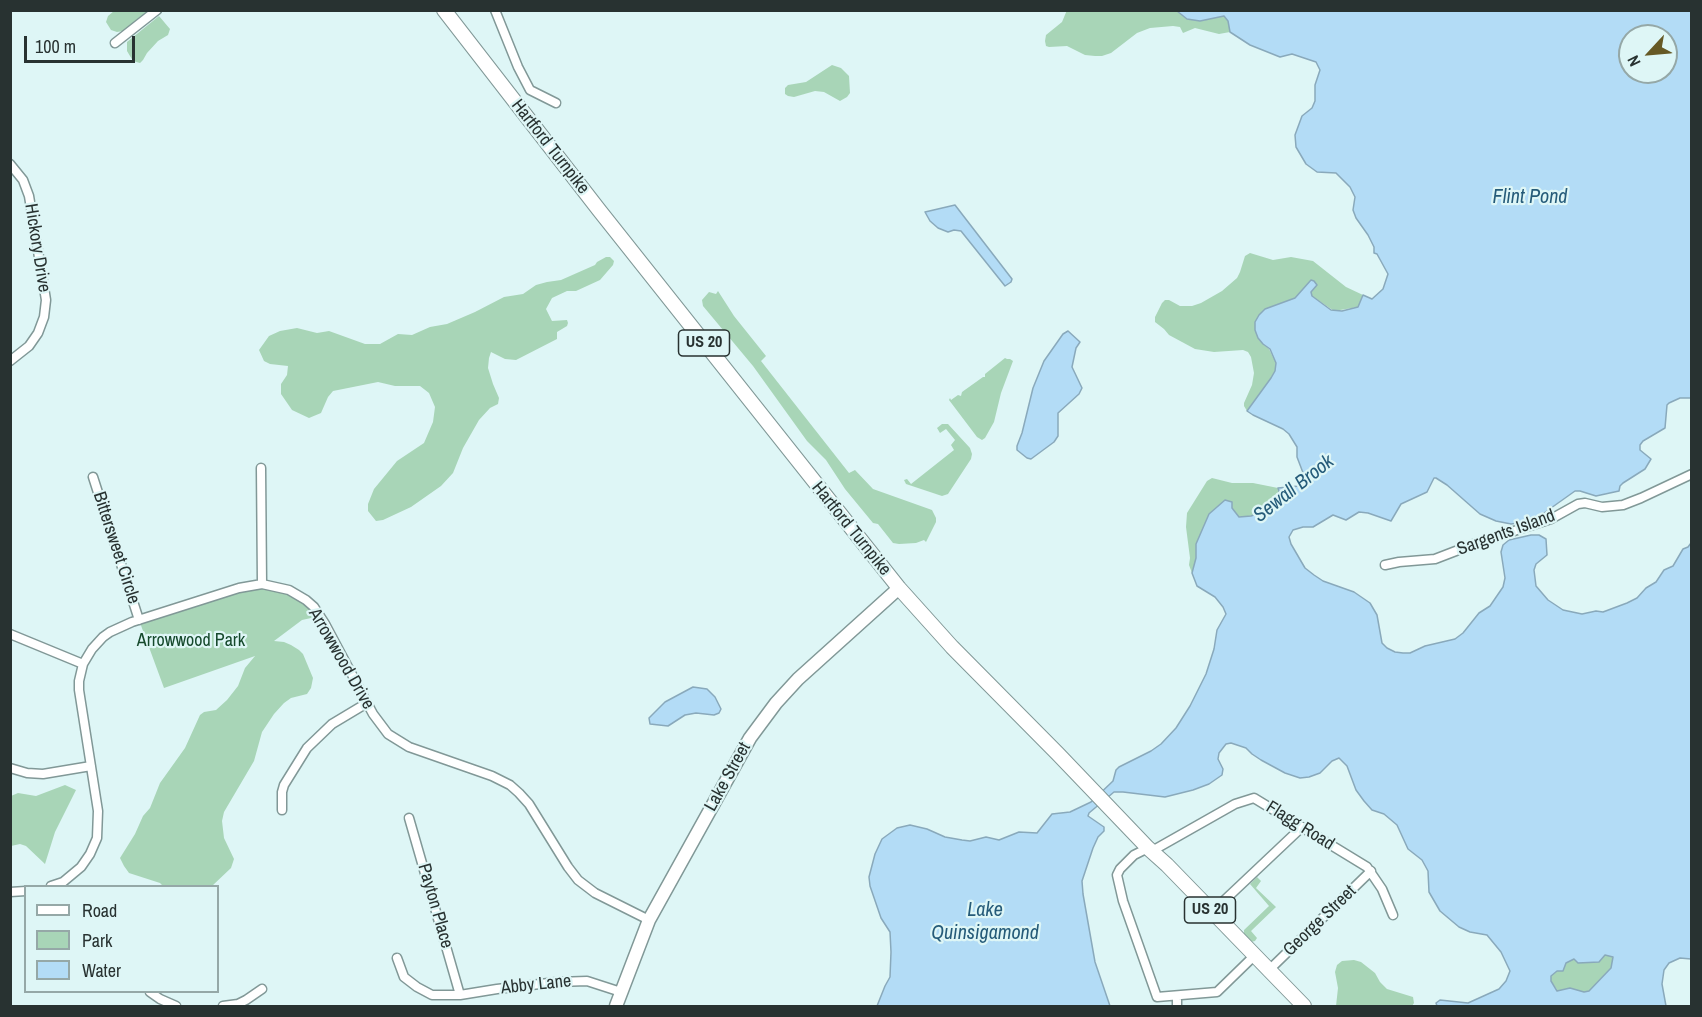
<!DOCTYPE html>
<html>
<head>
<meta charset="utf-8">
<style>
  body { margin:0 }
  #map { position:relative; width:1702px; height:1017px; overflow:hidden; background:#def6f6; font-family:"Archivo Narrow",sans-serif }
  canvas { display:block }
  .frame { position:absolute; inset:0; border:12px solid #283231; pointer-events:none }
  .legend { position:absolute; left:24px; top:885px; width:195px; height:108px; box-sizing:border-box; background:#def6f6; border:2px solid #95a8a7; margin:0; padding:8px 10px; list-style:none; font-size:18px; color:#283231 }
  .legend li { display:flex; align-items:center; gap:12px; height:30px }
  .legend b { width:30px; border:2px solid #95a8a7 }
  .north { position:absolute; left:1618px; top:24px; width:60px; height:60px; box-sizing:border-box; background:#def6f6; border:2px solid #95a8a7; border-radius:50%; rotate:244deg; font-size:16px; font-weight:700; line-height:24px; text-align:center; color:#283231 }
  .north::after { content:''; display:block; margin:auto; width:21px; height:27px; background:#665925; clip-path:polygon(50% 0,100% 100%,50% 72%,0 100%) }
  .scale { position:absolute; left:24px; top:36px; width:111px; height:27px; box-sizing:border-box; border:3px solid #283231; border-top:0; padding-left:8px; font-size:18px; line-height:21px; white-space:nowrap; color:#283231; -webkit-text-stroke:4px #def6f6; paint-order:stroke }
</style>
</head>
<body>
<div id="map">
<canvas width="1702" height="1017"></canvas>
<div class="frame"></div>
<ul class="legend">
<li><b style="height:8px;background:#fff"></b>Road</li>
<li><b style="height:16px;background:#a8d5b7"></b>Park</li>
<li><b style="height:16px;background:#b3dcf6"></b>Water</li>
</ul>
<div class="north">N</div>
<div class="scale">100 m</div>
</div>
<script>
const g = document.querySelector('canvas').getContext('2d');
g.lineJoin = 'round';
function fillPath(path, color) { g.fillStyle = color; g.fill(path, 'evenodd'); }
const shape = rows => new Path2D(rows.map(r => 'M' + r).join(''));
function stroke(path, color, width, dash) { g.strokeStyle = color; g.lineWidth = width; g.lineCap = dash ? 'butt' : 'round'; g.setLineDash(dash || []); g.stroke(path); }
function write(font, color, halo, rows, align = 'center') {
  g.font = font + ' "Archivo Narrow",sans-serif'; g.lineWidth = 4.5; g.setLineDash([]); g.textBaseline = 'middle'; g.strokeStyle = halo; g.fillStyle = color; for (const [text, x, y, turn = 0] of rows) {
    g.save(); g.translate(x, y); g.rotate((+turn || 0) * Math.PI / 180); g.textAlign = isNaN(turn) ? turn : align; if (halo) g.strokeText(text, 0, 0); g.fillText(text, 0, 0); g.restore();
  }
}
const green = shape([
  [1067,10,1177,11,1187,19,1200,21,1224,16,1228,21,1230,32,1219,34,1195,28,1183,33,1180,27,1173,26,1150,28,1137,33,1111,53,1102,56,1095,56,1085,55,1067,46,1049,47,1046,46,1045,41,1046,35,1062,22],
  [114,11,149,11,123,31,117,32,111,30,106,22,108,16],
  [159,16,170,29,168,35,158,41,147,53,143,60,140,63,133,61,127,51,127,42],
  [832,65,841,68,849,76,850,93,847,97,840,101,824,92,815,91,794,97,788,96,785,94,785,88,788,85,806,82],
  [1250,253,1273,260,1291,257,1313,261,1346,287,1363,295,1358,307,1334,311,1312,296,1311,293,1301,292,1295,298,1265,309,1259,315,1258,338,1263,344,1269,349,1276,363,1275,371,1271,378,1247,411,1244,406,1244,403,1252,385,1254,373,1251,357,1248,352,1243,350,1214,352,1195,349,1169,335,1164,329,1155,322,1155,317,1162,303,1165,300,1169,300,1180,306,1192,306,1201,303,1222,291,1237,278,1240,272,1245,256],
  [606,257,610,257,614,261,613,265,600,280,576,291,567,291,552,298,546,309,552,321,567,320,568,323,567,326,557,332,557,339,516,360,505,359,491,352,489,358,488,368,493,384,499,398,498,404,490,408,479,420,463,448,453,473,441,486,411,507,383,520,376,521,368,511,368,504,374,489,397,461,424,443,433,422,435,407,429,393,420,386,395,386,378,382,333,391,328,397,321,413,309,418,292,410,281,394,281,384,287,375,288,366,270,364,264,361,259,350,269,336,280,331,297,328,317,333,329,331,365,344,380,344,398,334,412,335,430,327,447,324,475,312,504,297,523,294,536,285,547,282,561,280,595,265,597,262],
  [718,291,734,316,766,356,761,361,849,473,855,470,873,489,932,510,936,518,936,522,926,542,924,540,916,543,899,544,893,543,878,524,873,523,845,489,826,460,807,441,753,366,703,306,702,300,709,292,716,294],
  [1005,358,1007,359,1010,359,1013,361,1001,393,994,422,985,438,982,440,977,437,949,400,950,398,951,400,958,395,961,396,962,392,983,377,985,377,985,374],
  [942,424,948,424,970,448,972,454,971,459,948,494,942,496,906,484,904,480,907,479,911,484,954,450,951,445,955,440,946,429,940,433,937,428],
  [1212,478,1232,483,1253,483,1278,488,1280,494,1277,502,1268,510,1251,516,1238,517,1232,508,1218,507,1209,514,1196,544,1196,558,1192,573,1189,565,1190,558,1186,527,1187,513,1207,481],
  [251,585,297,594,320,616,302,620,274,641,284,642,291,645,299,650,303,654,313,678,311,688,307,694,291,698,284,703,274,714,262,732,254,761,224,812,222,821,224,838,234,859,231,868,212,886,163,886,160,883,129,873,124,866,120,858,135,834,143,816,150,808,160,783,185,748,200,715,204,712,216,710,227,700,238,686,245,668,255,656,164,688,139,620],
  [65,785,76,790,55,832,45,864,26,846,20,844,11,846,11,796,18,793,36,796],
  [1257,877,1261,881,1256,888,1276,907,1251,931,1257,938,1255,941,1251,942,1244,935,1244,930,1269,906,1250,884],
  [1605,955,1613,957,1611,968,1589,991,1584,992,1570,988,1558,991,1551,981,1551,976,1566,963,1574,959],
  [1354,960,1361,962,1375,973,1380,982,1387,989,1413,997,1414,1003,1412,1006,1336,1006,1338,988,1335,972,1337,965,1342,961]
]);
const water = shape([
  [1177,11,1691,11,1691,398,1680,398,1669,403,1667,405,1665,428,1643,441,1640,445,1640,450,1651,459,1645,469,1623,483,1620,486,1619,491,1596,496,1580,491,1575,491,1537,518,1524,522,1511,524,1496,521,1480,514,1447,485,1436,478,1434,478,1427,492,1401,504,1391,521,1368,513,1359,512,1346,520,1333,515,1313,527,1303,527,1293,530,1289,537,1291,544,1305,568,1314,575,1323,581,1354,592,1370,603,1377,615,1382,643,1387,648,1395,652,1403,653,1410,653,1425,646,1455,639,1463,633,1479,613,1490,606,1503,587,1505,578,1501,552,1503,545,1509,540,1531,535,1539,535,1546,539,1547,555,1536,564,1534,570,1536,586,1548,600,1563,610,1582,614,1596,611,1603,612,1627,603,1637,598,1646,588,1656,582,1664,570,1673,566,1683,549,1688,547,1691,543,1691,959,1680,958,1669,963,1664,970,1662,984,1666,1006,1437,1006,1436,1003,1440,1000,1468,1003,1499,989,1506,981,1510,971,1501,952,1487,935,1470,932,1459,927,1440,911,1429,892,1428,871,1422,860,1408,849,1397,825,1384,814,1372,810,1364,801,1356,790,1347,766,1339,758,1332,761,1320,773,1309,777,1300,778,1285,773,1261,760,1252,754,1246,748,1231,743,1226,744,1219,753,1218,759,1223,769,1222,775,1209,784,1193,790,1165,797,1123,792,1114,792,1089,813,1088,816,1104,827,1104,831,1098,837,1093,848,1082,881,1083,894,1095,962,1110,1006,877,1006,885,986,890,977,891,952,890,932,881,918,870,886,869,877,875,854,882,839,897,828,910,825,927,829,945,837,962,840,970,841,986,837,999,840,1019,832,1037,833,1052,814,1070,812,1091,802,1113,781,1116,770,1119,767,1151,751,1161,744,1176,728,1190,706,1206,674,1214,649,1217,630,1226,614,1223,607,1215,597,1197,586,1192,573,1196,558,1196,544,1209,514,1225,500,1232,502,1232,508,1239,517,1251,516,1268,510,1277,502,1280,494,1278,488,1299,486,1305,478,1297,457,1297,447,1289,434,1283,429,1253,415,1247,411,1271,378,1275,371,1276,363,1270,349,1263,344,1258,338,1255,330,1255,322,1259,315,1265,309,1295,298,1311,280,1314,281,1317,285,1311,292,1312,296,1331,310,1342,311,1358,307,1363,295,1372,299,1383,289,1388,274,1377,254,1374,253,1374,247,1368,235,1356,218,1353,210,1355,197,1350,187,1336,173,1317,172,1306,164,1296,147,1295,135,1302,116,1312,108,1315,101,1315,85,1320,70,1316,62,1292,54,1280,57,1250,45,1230,32,1228,21,1224,16,1200,21,1187,19,1177,11],
  [1630,36,1666,36,1666,72,1630,72,1630,36],
  [1605,955,1613,957,1611,968,1589,991,1584,992,1570,988,1557,991,1551,981,1551,976,1557,971,1563,971,1566,963,1574,959,1578,963,1599,962,1605,955],
  [955,205,1012,279,1011,282,1005,286,961,231,954,230,948,232,938,228,930,221,925,212,955,205],
  [1068,331,1080,342,1076,348,1072,367,1082,388,1079,394,1058,413,1058,436,1054,442,1031,459,1027,458,1017,450,1017,446,1022,433,1033,388,1044,361,1063,334,1068,331],
  [693,687,707,689,715,697,721,709,719,713,714,715,696,713,685,715,668,726,650,724,649,718,665,702,693,687]
]);
const minor = shape([
  [495,10,518,67,530,90,556,103],
  [115,43,157,10],
  [10,164,23,180,29,196,46,300,44,317,38,333,29,346,10,361],
  [261,468,262,584],
  [93,477,139,620],
  [1385,565,1399,562,1435,559,1474,544,1551,519,1578,504,1585,503,1602,507,1623,505,1641,498,1692,474],
  [10,634,83,664],
  [10,768,27,773,43,774,91,766],
  [282,810,282,792,284,785,307,748,332,724,367,703],
  [409,818,460,995],
  [1148,848,1134,855,1120,869,1117,875,1123,901,1157,997,1217,992,1254,956],
  [1152,851,1235,804,1254,798,1367,867,1382,889,1393,915],
  [51,886,63,882,81,867,90,854,97,838,98,811,79,690,79,681,83,664,92,649,103,637,110,632,132,622,239,588,262,584,289,590,306,600,314,607,325,624,373,714,388,734,409,747,492,776,510,785,519,793,529,804,568,867,578,880,595,893,649,920],
  [10,892,26,891],
  [1212,912,1302,827],
  [397,958,404,977,417,987,432,995,460,995,497,989,557,982,587,981,621,992],
  [1269,970,1371,871],
  [150,992,160,999,176,1006],
  [1177,996,1177,1006],
  [223,1006,238,1004,246,1000,262,989]
]);
const secondary = shape([
  [616,1006,649,920,750,738,776,703,798,679,899,588]
]);
const primary = shape([
  [444,10,599,210,899,588,952,647,1058,754,1148,848,1167,865,1304,1006]
]);
const shields = [
  [704,343,51],
  [1210,910,51]
];
const shieldNames = [
  ["US 20",704,343],
  ["US 20",1210,910]
];
const streetNames = [
  ["Hartford Turnpike",550,147,52],
  ["Hickory Drive",37,248,81],
  ["Hartford Turnpike",851,529,51],
  ["Sargents Island",1506,533,-20],
  ["Bittersweet Circle",116,548,72],
  ["Arrowwood Drive",341,659,60],
  ["Lake Street",728,777,-61],
  ["Flagg Road",1300,826,32],
  ["Payton Place",435,906,74],
  ["George Street",1320,921,-44],
  ["Abby Lane",536,985,-6]
];
const parkNames = [
  ["Arrowwood Park",191,641]
];
const waterNames = [
  ["Flint Pond",1530,198],
  ["Sewall Brook",1294,489,-38],
  ["Lake",985,911],
  ["Quinsigamond",985,934]
];
fillPath(green, '#a8d5b7');
fillPath(water, '#b3dcf6');
stroke(water, '#89a9bb', 1.5);
stroke(minor, '#819897', 11);
stroke(secondary, '#819897', 15);
stroke(primary, '#819897', 16);
stroke(minor, '#fff', 8);
stroke(secondary, '#fff', 12);
stroke(primary, '#fff', 14);
for (const [x, y, w] of shields) { const box = new Path2D(); box.roundRect(x - w / 2, y - 13, w, 26, 4.5); g.fillStyle = '#def6f6'; g.fill(box); stroke(box, '#283231', 1.5); }
write('bold 16px', '#283231', null, shieldNames);
write('18px', '#283231', '#def6f6', streetNames);
write('18px', '#15492c', '#def6f6', parkNames);
write('italic 20px', '#255b79', '#def6f6', waterNames);
</script>
</body>
</html>
